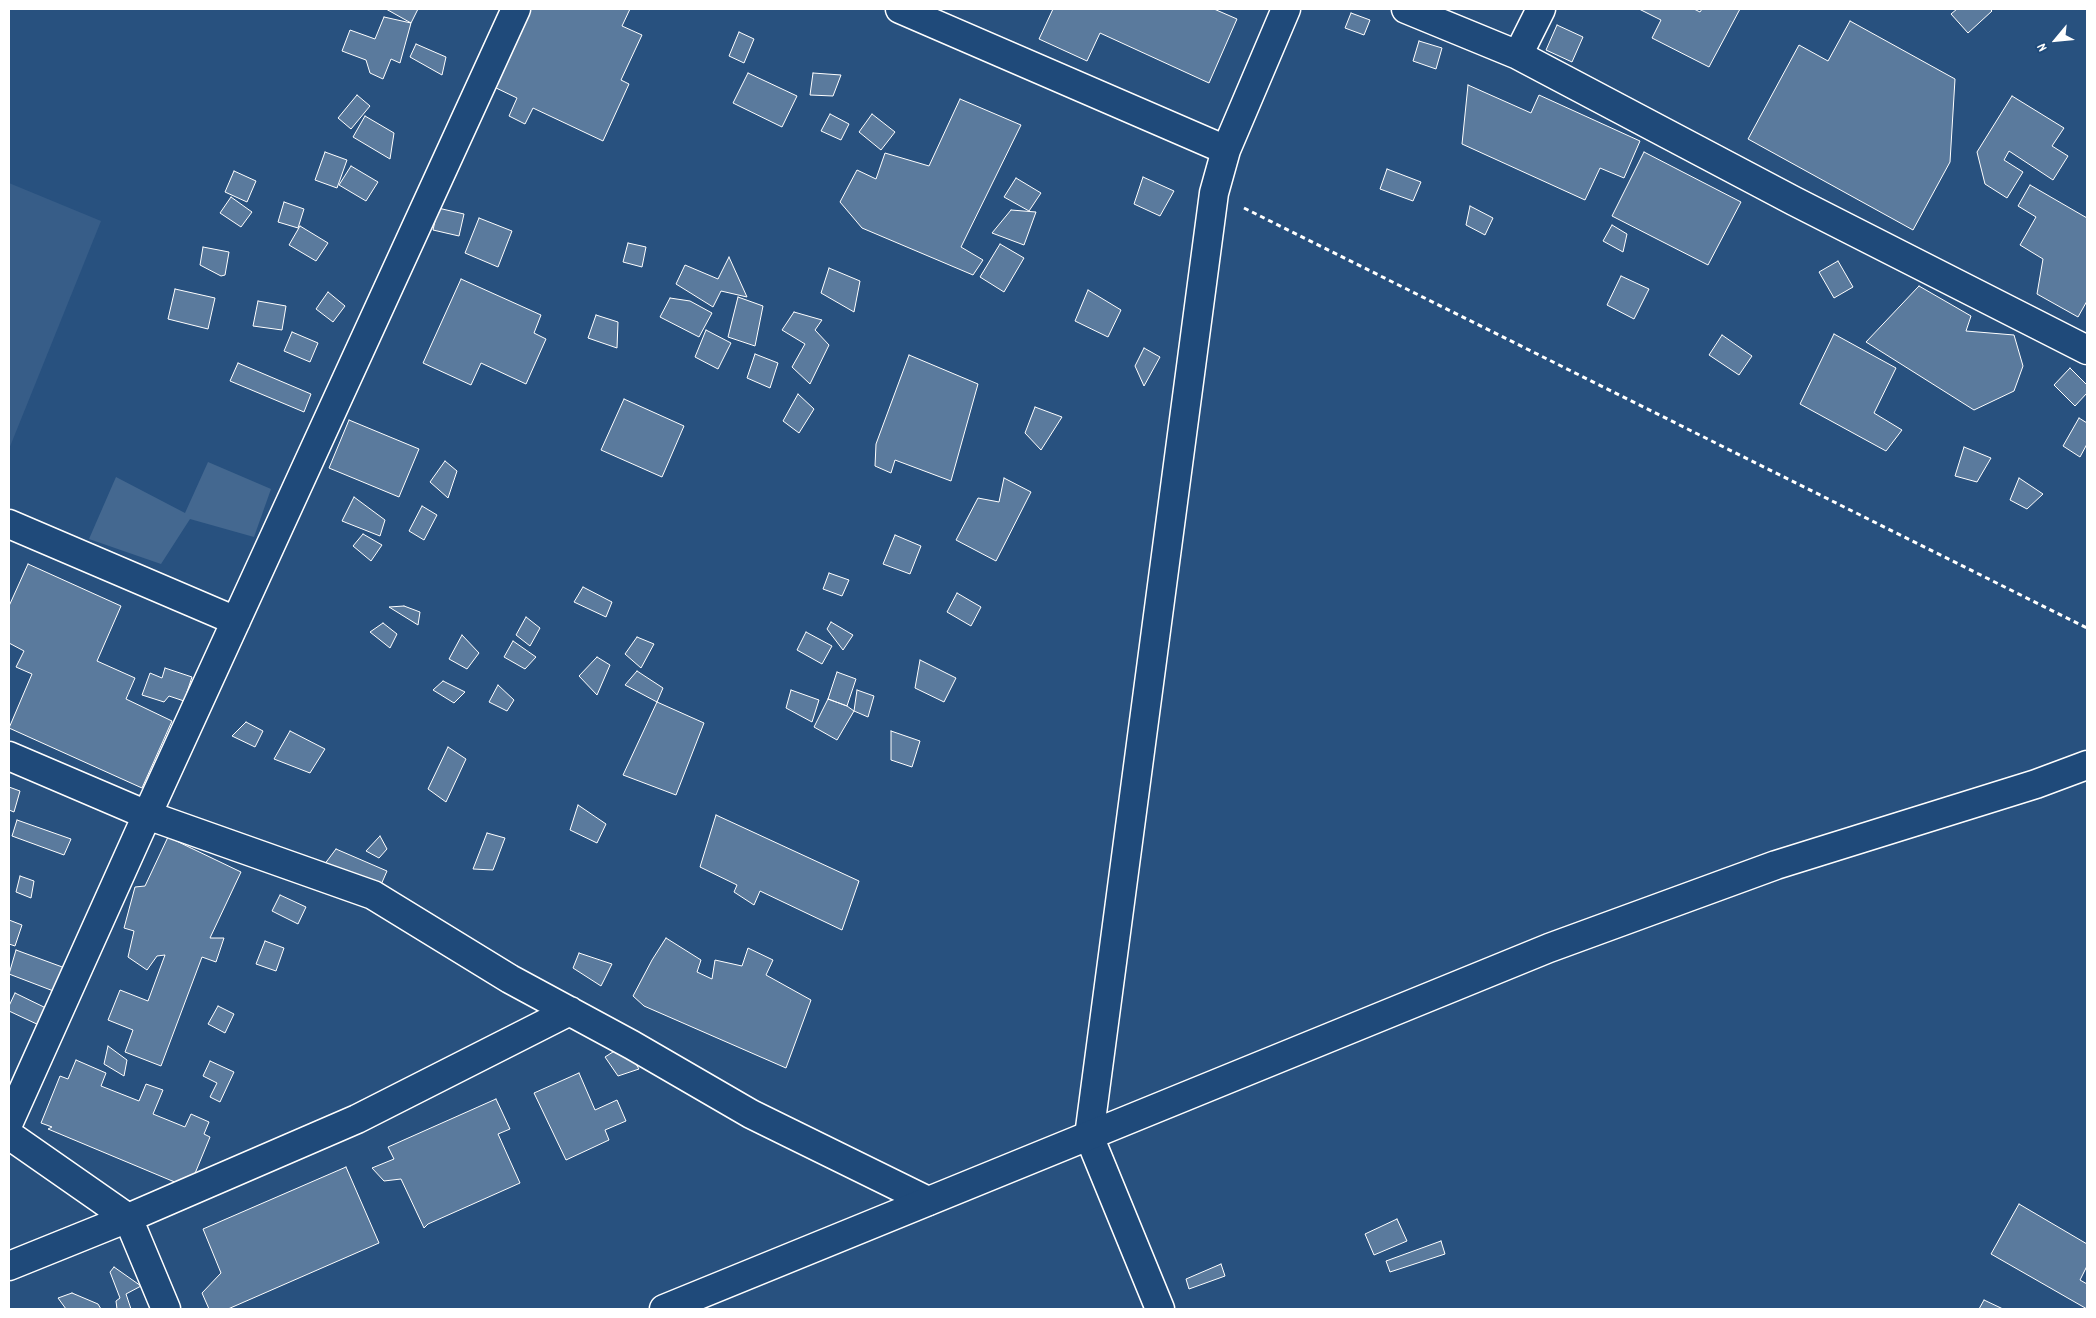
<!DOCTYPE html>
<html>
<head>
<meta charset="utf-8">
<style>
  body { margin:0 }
  #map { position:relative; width:2096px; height:1318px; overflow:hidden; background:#28517f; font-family:Dekko,sans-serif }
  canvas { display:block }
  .frame { position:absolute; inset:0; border:10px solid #fff; pointer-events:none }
  .north { position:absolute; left:2031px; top:15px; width:50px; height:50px; -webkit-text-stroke:4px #1f4a7a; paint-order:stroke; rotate:242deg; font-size:14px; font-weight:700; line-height:20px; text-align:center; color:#fff }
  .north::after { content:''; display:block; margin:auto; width:18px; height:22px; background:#fff; clip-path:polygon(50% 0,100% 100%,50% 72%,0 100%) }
</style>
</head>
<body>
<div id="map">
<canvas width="2096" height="1318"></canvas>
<div class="frame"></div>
<div class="north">N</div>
</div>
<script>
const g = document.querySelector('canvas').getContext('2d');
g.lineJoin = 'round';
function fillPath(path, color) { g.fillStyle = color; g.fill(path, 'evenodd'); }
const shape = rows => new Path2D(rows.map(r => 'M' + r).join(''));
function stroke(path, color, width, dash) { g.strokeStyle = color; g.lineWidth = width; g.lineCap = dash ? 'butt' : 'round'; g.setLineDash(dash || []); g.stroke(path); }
const built = shape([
  [9,183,101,221,9,449]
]);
const green = shape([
  [208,462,271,489,254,537,190,519,161,564,89,539,116,477,185,513]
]);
const building = shape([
  [386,9,418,9,411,23,386,9],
  [524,9,630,9,622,26,642,35,621,80,629,84,603,141,533,108,525,124,509,116,517,98,492,86,524,9],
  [1053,9,1214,9,1237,19,1209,83,1100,33,1087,61,1039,39,1053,9],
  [1639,9,1694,9,1700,12,1702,9,1740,9,1709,67,1652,38,1661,20,1639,9],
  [1957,9,1990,9,1992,11,1968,33,1951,14,1957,9],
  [1351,13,1370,20,1364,35,1345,28,1351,13],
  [384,17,411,23,400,63,391,59,383,79,370,73,366,60,342,51,350,30,375,39,384,17],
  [1850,21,1955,79,1950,162,1913,230,1748,139,1799,45,1828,61,1850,21],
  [1557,25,1583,37,1572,62,1546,50,1557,25],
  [739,32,754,39,744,63,729,56,739,32],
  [1419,41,1442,48,1436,69,1413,61,1419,41],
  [416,44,446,57,442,75,410,57,416,44],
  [748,73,797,96,782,127,733,103,748,73],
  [813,73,841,75,833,96,810,95,813,73],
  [1468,85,1531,113,1539,95,1640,141,1624,178,1600,168,1585,200,1462,144,1468,85],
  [357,95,370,106,351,129,338,118,357,95],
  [2012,96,2064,128,2052,146,2068,156,2053,180,2009,151,2004,160,2023,172,2007,198,1985,184,1977,152,2012,96],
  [960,99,1021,125,961,247,983,260,973,275,862,228,840,202,857,170,876,179,885,153,929,166,960,99],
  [830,114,849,124,841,140,821,131,830,114],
  [872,114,895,132,881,150,859,132,872,114],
  [365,116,394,133,390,159,353,137,365,116],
  [325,152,347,160,337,188,315,180,325,152],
  [1644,152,1741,202,1708,265,1612,216,1644,152],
  [351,166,378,182,366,201,339,185,351,166],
  [1387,169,1421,182,1413,201,1380,189,1387,169],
  [234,171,256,181,247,202,225,192,234,171],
  [1143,177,1174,191,1160,216,1134,204,1143,177],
  [1016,178,1041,193,1029,211,1004,197,1016,178],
  [2030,185,2087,218,2087,301,2078,317,2037,294,2043,259,2020,245,2036,217,2018,206,2030,185],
  [231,197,252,212,241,227,220,213,231,197],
  [284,202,304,209,298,228,278,222,284,202],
  [1470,206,1493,218,1485,235,1466,225,1470,206],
  [438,208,464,214,459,236,433,230,438,208],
  [1011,210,1036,212,1024,245,992,233,1011,210],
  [479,218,512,231,498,267,465,253,479,218],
  [1612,225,1627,234,1623,252,1603,241,1612,225],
  [300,226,328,243,316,261,289,245,300,226],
  [628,243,646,247,642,267,623,262,628,243],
  [1000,244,1024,258,1004,292,980,277,1000,244],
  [203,247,229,252,225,275,221,276,200,265,203,247],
  [729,257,747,297,721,291,713,307,676,284,685,265,718,279,729,257],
  [1838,261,1853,287,1834,298,1819,272,1838,261],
  [829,268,860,281,854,312,821,293,829,268],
  [1621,276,1649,289,1634,319,1607,305,1621,276],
  [461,279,541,315,534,333,546,339,526,384,481,363,471,385,423,363,461,279],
  [1919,286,1971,316,1966,331,2014,335,2023,366,2014,391,1974,410,1866,342,1919,286],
  [175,289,215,298,208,329,168,319,175,289],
  [1088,290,1121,310,1108,337,1075,321,1088,290],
  [328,292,345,306,333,322,316,309,328,292],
  [738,297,763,306,755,346,728,337,738,297],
  [670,298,690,301,712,313,699,337,660,317,670,298],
  [258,301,286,306,282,330,253,326,258,301],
  [794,312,822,320,815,330,829,345,810,384,792,367,805,344,782,330,794,312],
  [596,315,618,322,617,348,588,338,596,315],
  [706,330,731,343,718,369,695,357,706,330],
  [292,332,318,343,310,362,284,351,292,332],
  [1834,334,1896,368,1874,413,1902,430,1886,451,1800,404,1834,334],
  [1722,335,1752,356,1739,375,1709,355,1722,335],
  [1144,348,1160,357,1144,386,1135,366,1144,348],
  [755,354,778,363,770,388,747,378,755,354],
  [909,355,978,384,951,481,895,460,891,473,875,466,876,444,909,355],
  [238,363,311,394,304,412,230,381,238,363],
  [2070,368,2087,385,2087,393,2075,406,2054,385,2070,368],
  [798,394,814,409,799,433,783,421,798,394],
  [624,399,684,426,662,477,601,450,624,399],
  [1035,407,1062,417,1041,450,1025,433,1035,407],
  [2079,418,2087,423,2087,444,2080,457,2063,446,2079,418],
  [349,420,419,449,399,497,329,468,349,420],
  [1964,447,1991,458,1977,482,1955,476,1964,447],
  [445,461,457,471,448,498,430,482,445,461],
  [1004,478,1031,492,996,561,956,540,978,498,999,502,1004,478],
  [2019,478,2043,494,2027,509,2010,500,2019,478],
  [354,497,385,520,380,536,342,521,354,497],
  [422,506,437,515,424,540,409,531,422,506],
  [363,534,382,545,371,561,353,546,363,534],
  [895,535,921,546,910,574,883,564,895,535],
  [28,564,121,606,97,661,135,678,126,699,172,721,142,788,9,728,32,674,16,667,24,651,9,643,9,606,28,564],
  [829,573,849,580,842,596,823,589,829,573],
  [583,587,612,602,606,617,574,602,583,587],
  [957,593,981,607,971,626,947,612,957,593],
  [404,606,420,612,418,625,389,607,404,606],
  [526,617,540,628,530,646,516,635,526,617],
  [831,622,853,635,843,650,827,629,831,622],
  [383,623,397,634,390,648,370,632,383,623],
  [806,632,832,646,822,664,797,650,806,632],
  [462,635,479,653,467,669,449,659,462,635],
  [637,637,654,644,641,668,625,654,637,637],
  [513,641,536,657,525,669,504,657,513,641],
  [597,657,610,665,597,695,579,676,597,657],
  [920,660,956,678,944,702,915,688,920,660],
  [165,668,192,677,184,701,169,696,164,702,142,695,150,673,162,678,165,668],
  [637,671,663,688,657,702,625,685,637,671],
  [837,672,856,679,847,706,828,699,837,672],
  [443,681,465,692,454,703,433,690,443,681],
  [498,685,514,700,507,711,489,702,498,685],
  [791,690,819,700,812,722,786,708,791,690],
  [857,690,874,696,868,717,854,711,857,690],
  [828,699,847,706,854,711,837,740,814,727,828,699],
  [657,702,704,723,676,795,623,775,657,702],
  [246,722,263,731,255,747,232,736,246,722],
  [290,731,325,749,310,773,274,759,290,731],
  [891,731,920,741,912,767,891,760,891,731],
  [448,747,466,759,446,802,428,789,448,747],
  [9,787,20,791,14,812,9,810,9,787],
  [578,805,606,824,597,843,570,830,578,805],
  [716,815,859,881,842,930,760,891,754,905,734,892,737,885,700,867,716,815],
  [17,820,71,839,64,855,12,836,17,820],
  [487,833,505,838,493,870,473,869,487,833],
  [380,836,387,849,379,858,366,851,380,836],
  [168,837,241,872,210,938,224,938,216,962,202,957,161,1066,125,1052,133,1030,108,1020,120,990,148,1001,165,955,157,956,147,970,128,957,134,931,124,928,135,887,145,886,168,837],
  [336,849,387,871,380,887,324,865,336,849],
  [20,876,34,881,31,898,16,892,20,876],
  [280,895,306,907,298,924,272,911,280,895],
  [9,920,22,925,15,946,9,944,9,920],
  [666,938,701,960,697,972,712,979,715,960,742,966,748,948,773,960,766,975,811,1000,786,1068,644,1006,633,996,652,960,666,938],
  [265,941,284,948,276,971,256,964,265,941],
  [16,950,65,968,56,992,9,974,16,950],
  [579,953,612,964,601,986,573,968,579,953],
  [15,993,48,1009,41,1026,9,1011,9,1006,15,993],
  [218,1006,234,1014,225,1033,208,1024,218,1006],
  [624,1045,639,1069,618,1076,605,1057,624,1045],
  [108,1046,127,1060,124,1076,104,1064,108,1046],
  [76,1060,106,1073,101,1086,139,1101,146,1084,163,1090,153,1114,185,1127,191,1114,209,1122,204,1134,210,1137,189,1188,48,1129,52,1127,41,1123,60,1076,68,1079,76,1060],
  [210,1061,234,1072,220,1102,210,1097,217,1083,203,1076,210,1061],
  [579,1073,595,1110,617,1100,626,1121,605,1130,609,1140,566,1160,534,1093,579,1073],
  [496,1099,510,1129,498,1134,520,1183,428,1224,424,1228,401,1179,384,1181,372,1168,394,1159,388,1147,496,1099],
  [346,1167,379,1243,228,1309,209,1309,202,1293,221,1273,203,1229,346,1167],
  [2019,1204,2087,1244,2087,1266,2080,1280,2087,1284,2087,1309,1991,1254,2019,1204],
  [1397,1219,1407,1241,1374,1255,1365,1234,1397,1219],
  [1441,1241,1445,1254,1390,1272,1386,1261,1441,1241],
  [1221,1264,1225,1276,1189,1289,1186,1279,1221,1264],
  [114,1267,141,1286,126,1294,131,1309,117,1309,116,1301,120,1298,110,1272,114,1267],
  [72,1293,98,1304,101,1309,66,1309,58,1298,72,1293],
  [1984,1300,2003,1309,1979,1309,1984,1300]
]);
const path = shape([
  [1244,208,2087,628]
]);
const minor = shape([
  [900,9,1226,150],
  [1406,9,1518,55,1794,201,2087,350],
  [1518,55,1541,9],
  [9,524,236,621],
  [9,756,147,815,373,895,510,979,632,1045,751,1114,928,1201],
  [9,1122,147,815,516,9],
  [9,1135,128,1218,166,1309],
  [9,1266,128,1218,357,1119,570,1011],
  [1160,1309,1089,1136,1214,193,1226,150,1286,9]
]);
const tertiary = shape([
  [664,1309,1549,948,1776,865,2036,784,2087,765]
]);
fillPath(built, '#375d88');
fillPath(green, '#446890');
fillPath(building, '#5a7a9d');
stroke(building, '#fff', 1);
stroke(minor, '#fff', 31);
stroke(tertiary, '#fff', 31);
stroke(path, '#fff', 3, [5, 4]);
stroke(minor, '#1f4a7a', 28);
stroke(tertiary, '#1f4a7a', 28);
</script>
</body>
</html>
